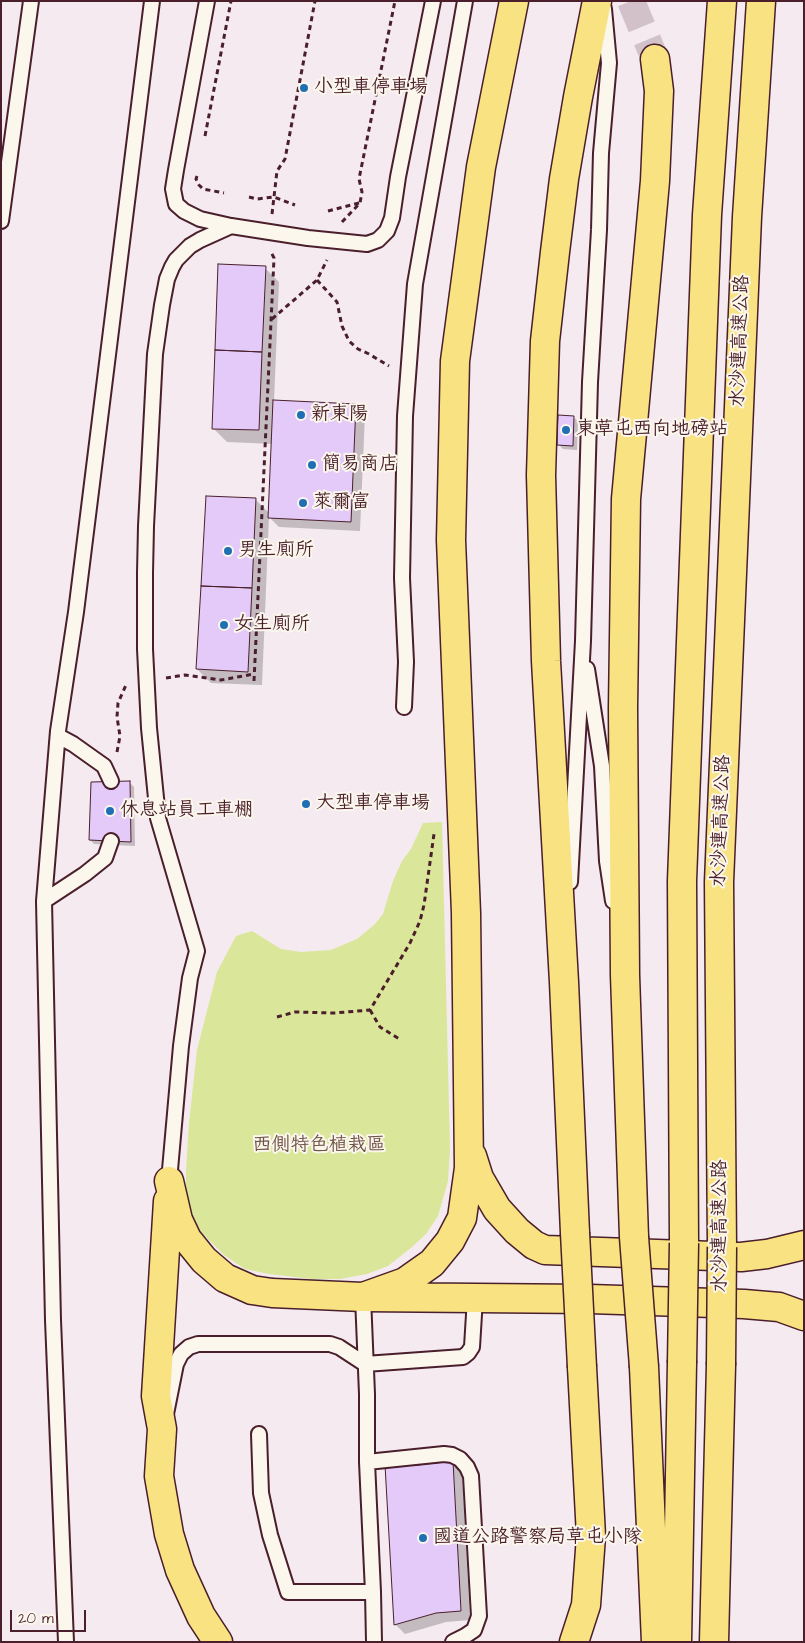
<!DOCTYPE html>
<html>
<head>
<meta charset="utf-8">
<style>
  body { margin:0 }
  #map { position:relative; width:805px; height:1643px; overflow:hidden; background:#f4eaf0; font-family:"Architects Daughter",sans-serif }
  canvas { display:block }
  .frame { position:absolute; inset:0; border:2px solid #4a1f2b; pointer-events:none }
  .scale { position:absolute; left:10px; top:1610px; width:76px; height:22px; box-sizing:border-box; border:2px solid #4a1f2b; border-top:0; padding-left:6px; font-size:15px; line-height:18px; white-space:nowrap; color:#4a1f2b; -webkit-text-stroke:4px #fbf7ec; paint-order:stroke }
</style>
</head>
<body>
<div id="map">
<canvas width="805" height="1643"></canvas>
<div class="frame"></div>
<div class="scale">20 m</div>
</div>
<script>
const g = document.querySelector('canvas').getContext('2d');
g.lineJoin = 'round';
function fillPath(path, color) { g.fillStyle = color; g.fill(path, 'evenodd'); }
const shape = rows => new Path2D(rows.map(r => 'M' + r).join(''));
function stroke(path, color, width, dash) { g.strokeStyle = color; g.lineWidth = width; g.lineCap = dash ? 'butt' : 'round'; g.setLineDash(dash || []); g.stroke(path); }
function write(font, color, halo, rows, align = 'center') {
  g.font = font + ' "Architects Daughter","LXGW WenKai TC",sans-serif'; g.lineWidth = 4; g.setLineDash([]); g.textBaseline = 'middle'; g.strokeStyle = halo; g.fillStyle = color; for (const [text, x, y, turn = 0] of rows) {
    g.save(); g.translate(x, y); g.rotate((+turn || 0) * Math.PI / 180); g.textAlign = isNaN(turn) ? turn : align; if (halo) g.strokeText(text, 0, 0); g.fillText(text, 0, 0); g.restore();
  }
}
const green = shape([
  [442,822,450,1150,448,1181,438,1216,426,1234,412,1247,388,1266,367,1274,340,1279,312,1279,269,1274,245,1269,224,1255,200,1231,186,1202,186,1171,189,1123,197,1050,217,972,236,936,252,931,281,949,301,952,331,950,357,939,375,924,383,914,393,881,402,861,411,849,423,823]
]);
const shadow = shape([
  [265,268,279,282,274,401,356,405,365,414,360,531,279,527,269,517,262,685,211,683,197,669,255,499,270,514,273,444,227,442,213,428],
  [573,417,578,421,577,450,563,449,559,445],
  [129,782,134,787,135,846,94,844,90,840],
  [452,1462,462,1472,470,1620,446,1622,405,1634,395,1624,418,1466]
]);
const building = shape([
  [218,264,266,266,262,352,215,350,218,264],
  [215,350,262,352,259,430,212,429,215,350],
  [273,400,356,404,351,522,268,518,273,400],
  [558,415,574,416,573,446,557,445,558,415],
  [206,496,256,498,252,588,201,586,206,496],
  [201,586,252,588,248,672,196,669,201,586],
  [130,781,131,842,89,840,91,782,130,781],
  [453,1461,461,1611,436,1613,394,1625,385,1465,418,1465,453,1461]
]);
const highwayTunnel = shape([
  [631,1,655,59]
]);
const path = shape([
  [205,136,231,1],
  [197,176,196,179,199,185,203,189,224,193],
  [249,197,257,199,274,197,295,205],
  [328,211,359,203],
  [272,214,277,171,285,159,315,1],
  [342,222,360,203,362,192,359,179,395,1],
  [317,280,337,302,342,326,349,341,358,349,369,354,389,366],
  [272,319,317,280,327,260],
  [166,678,185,675,221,680,254,674],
  [254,681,274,258,271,252],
  [117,752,120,736,117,717,118,703,126,685],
  [370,1010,380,1027,401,1040],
  [277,1017,295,1012,334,1013,370,1010,410,943,420,921,424,905,434,834]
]);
const lane = shape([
  [207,1,176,170,173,189,176,204,184,211,200,219,231,226,308,238,367,244,378,240,387,231,392,218,398,177,433,1],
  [1,221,31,1],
  [587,669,602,766,607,861,613,901],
  [404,707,406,662,402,578,405,416,415,284,465,1],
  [58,736,73,744,104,766,111,781],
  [570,882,583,641,590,382,599,230,601,153,609,63,604,9],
  [44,901,85,874,105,858,111,841],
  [169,1181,181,1046,190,978,197,951,158,818,149,728,145,649,145,573,146,526,155,354,162,305,167,279,172,267,176,260,190,246,200,240,231,226],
  [363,1297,367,1394,367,1462,373,1592,374,1642],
  [166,1414,176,1364,181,1354,189,1347,198,1344,330,1344,339,1347,365,1364,463,1357,468,1353,472,1347,475,1298],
  [259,1434,261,1493,270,1535,288,1592,373,1592],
  [367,1462,444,1454,452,1455,460,1459,467,1467,471,1476,479,1616,474,1630,465,1636,453,1642],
  [66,1642,53,1320,44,901,58,731,76,612,152,1]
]);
const highway = shape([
  [472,1156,479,1178,497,1209,517,1231,534,1245,545,1250,741,1257,767,1254,804,1245],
  [169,1181,178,1220,187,1239,204,1260,225,1278,252,1290,272,1293,363,1297,590,1299,744,1304,779,1307,804,1316],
  [168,1201,156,1396,162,1429,159,1476,169,1534,180,1570,201,1616,218,1642],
  [575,1233,564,982,546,661,541,475,545,341,555,252,564,179,578,97,597,1],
  [634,1237,625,975,623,708,626,499,655,181,659,91,655,59],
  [684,1243,682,881,707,215,722,1],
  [722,1247,719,882,747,217,761,1],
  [363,1297,405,1282,432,1263,450,1241,462,1218,469,1168,466,913,451,540,455,361,481,167,514,1],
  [644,1367,656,1642],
  [574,1642,586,1605,591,1536,582,1367],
  [677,1642,682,1363],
  [714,1642,721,1365]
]);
const highwayBridge = shape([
  [575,1233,582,1367],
  [634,1237,644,1367],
  [682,1363,684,1243],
  [721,1365,722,1247]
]);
const markers = [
  [304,88,5,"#1f6fb2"],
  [301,415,5,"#1f6fb2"],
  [566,430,5,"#1f6fb2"],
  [312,465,5,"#1f6fb2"],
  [303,503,5,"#1f6fb2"],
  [228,551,5,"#1f6fb2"],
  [224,625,5,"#1f6fb2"],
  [306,804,5,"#1f6fb2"],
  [110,811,5,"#1f6fb2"],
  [423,1538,5,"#1f6fb2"]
];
const poiNames = [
  ["小型車停車場",314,88],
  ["新東陽",311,415],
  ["東草屯西向地磅站",576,430],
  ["簡易商店",322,465],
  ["萊爾富",313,503],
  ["男生廁所",238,551],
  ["女生廁所",234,625],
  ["大型車停車場",316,804],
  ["休息站員工車棚",120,811],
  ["國道公路警察局草屯小隊",433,1538]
];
const streetNames = [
  ["水沙連高速公路",741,341,-88],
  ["水沙連高速公路",722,821,-88],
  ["水沙連高速公路",721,1226,-90]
];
const parkNames = [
  ["西側特色植栽區",319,1146]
];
fillPath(green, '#dae699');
fillPath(shadow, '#0003');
fillPath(building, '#e4caf9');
stroke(building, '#4a1f2b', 1);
stroke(highwayTunnel, '#d2c1c9', 28, [28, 14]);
stroke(lane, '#4a1f2b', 18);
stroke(highway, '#4a1f2b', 31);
stroke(path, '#4a1f2b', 3, [5, 4]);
stroke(lane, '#fbf7ec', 14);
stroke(highway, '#f8e281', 28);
stroke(highwayBridge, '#4a1f2b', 31, []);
stroke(highwayBridge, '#f8e281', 28);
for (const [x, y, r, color] of markers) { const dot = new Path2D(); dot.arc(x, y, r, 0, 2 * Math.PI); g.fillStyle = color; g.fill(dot); stroke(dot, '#fbf7ec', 2); }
write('19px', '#4a1f2b', '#fbf7ec', poiNames, 'left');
write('19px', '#4a1f2b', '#fbf7ec', streetNames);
write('19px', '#6e5146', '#fbf7ec', parkNames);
</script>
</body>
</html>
